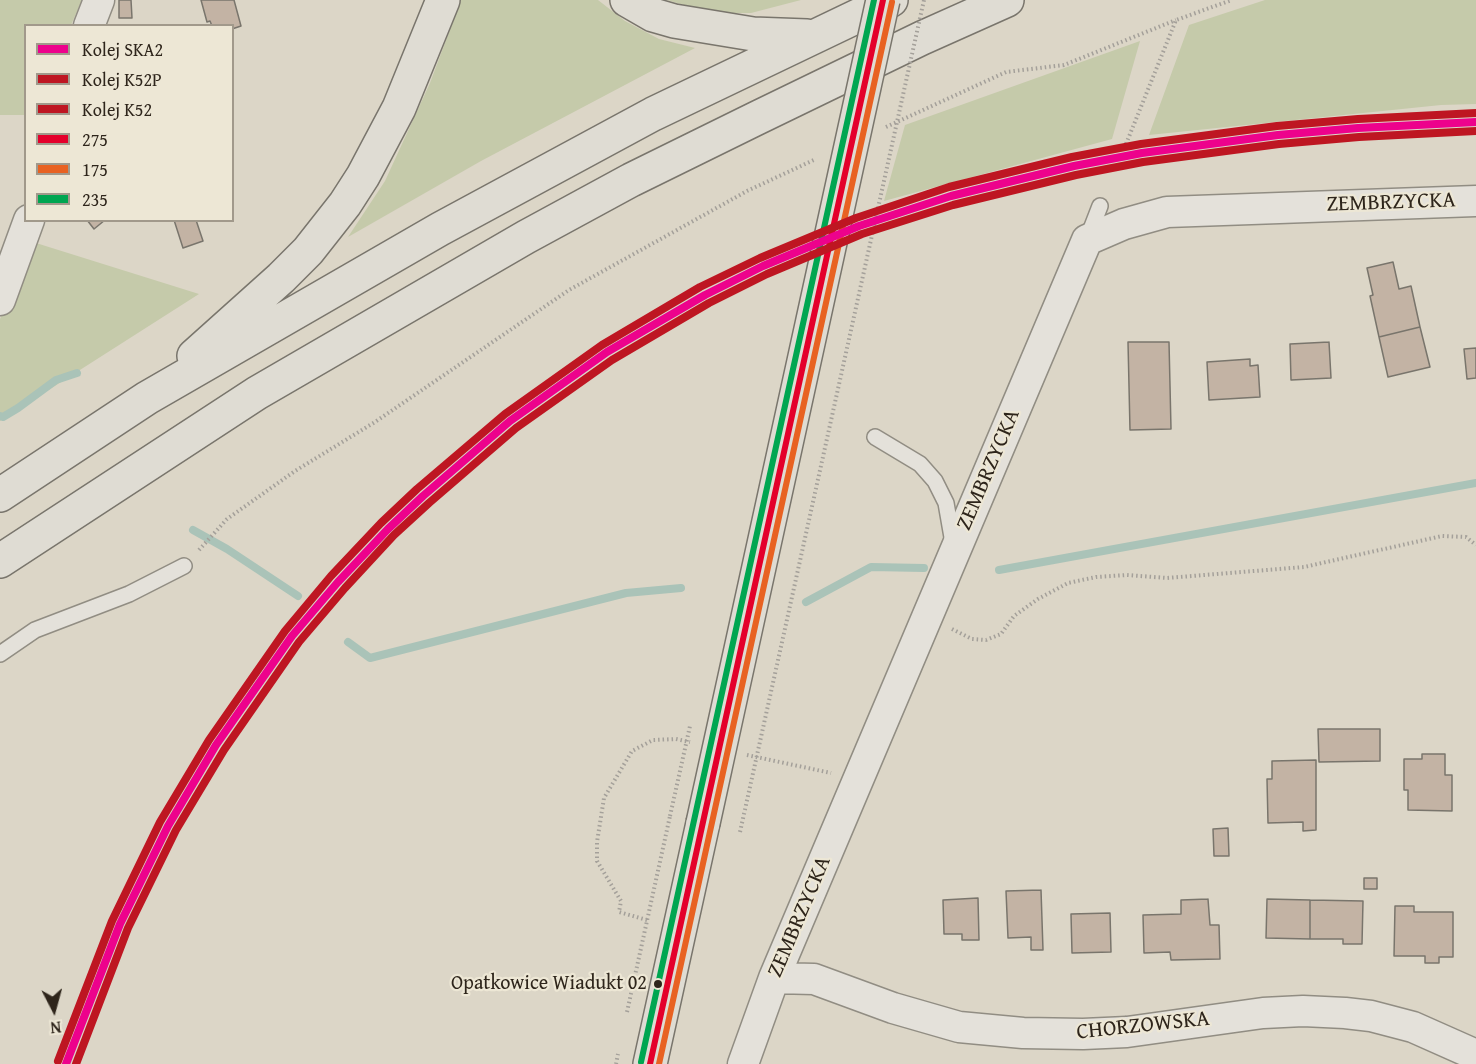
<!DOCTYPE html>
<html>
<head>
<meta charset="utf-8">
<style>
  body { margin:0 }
  #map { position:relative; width:1476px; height:1064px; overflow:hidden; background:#dcd6c7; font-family:"Gentium Book Plus",serif }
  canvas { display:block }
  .legend { position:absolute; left:24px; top:24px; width:210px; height:198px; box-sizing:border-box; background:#ede7d5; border:2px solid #a1998b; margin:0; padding:8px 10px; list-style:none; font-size:18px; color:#2e251b }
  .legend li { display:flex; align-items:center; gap:12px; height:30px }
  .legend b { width:30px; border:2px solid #a1998b }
  .north { position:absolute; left:24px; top:980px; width:60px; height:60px; -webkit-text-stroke:4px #ede7d5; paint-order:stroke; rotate:174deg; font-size:16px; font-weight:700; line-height:24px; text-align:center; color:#2e251b }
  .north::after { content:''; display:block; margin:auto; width:21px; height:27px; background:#2e251b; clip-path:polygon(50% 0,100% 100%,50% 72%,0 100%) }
</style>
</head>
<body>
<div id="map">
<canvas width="1476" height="1064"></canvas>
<ul class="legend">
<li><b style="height:8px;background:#ed028c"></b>Kolej SKA2</li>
<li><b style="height:8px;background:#be1622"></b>Kolej K52P</li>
<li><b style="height:8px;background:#be1622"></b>Kolej K52</li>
<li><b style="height:8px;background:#e4002b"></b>275</li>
<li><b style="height:8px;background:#e86222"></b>175</li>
<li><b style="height:8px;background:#00a651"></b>235</li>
</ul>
<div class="north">N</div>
</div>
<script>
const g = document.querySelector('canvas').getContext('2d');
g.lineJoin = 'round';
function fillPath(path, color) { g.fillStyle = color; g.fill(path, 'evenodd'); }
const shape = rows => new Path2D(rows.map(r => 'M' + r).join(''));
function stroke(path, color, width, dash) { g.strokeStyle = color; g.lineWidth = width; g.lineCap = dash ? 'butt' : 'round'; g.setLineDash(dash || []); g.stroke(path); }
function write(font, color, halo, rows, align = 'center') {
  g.font = font + ' "Gentium Book Plus",serif'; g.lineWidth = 4.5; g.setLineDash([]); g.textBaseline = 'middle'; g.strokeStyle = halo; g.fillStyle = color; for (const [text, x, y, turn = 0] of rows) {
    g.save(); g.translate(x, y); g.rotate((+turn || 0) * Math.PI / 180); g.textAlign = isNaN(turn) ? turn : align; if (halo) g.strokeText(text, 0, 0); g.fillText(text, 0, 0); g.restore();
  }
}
const green = shape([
  [0,0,82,0,71,25,26,26,25,115,0,115],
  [461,0,598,0,625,21,659,39,695,48,481,161,348,237,385,181,430,83],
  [667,0,801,0,751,13,711,13],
  [1265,0,1476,0,1476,104,1441,105,1149,135,1189,25],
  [1140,41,1112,139,884,201,905,125],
  [36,243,199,294,0,421,0,319]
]);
const stream = shape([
  [0,416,3,417,18,408,56,380,77,373],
  [193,530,227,549,298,596],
  [999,570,1476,483],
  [806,602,871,567,924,568],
  [348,642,370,658,626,593,681,588]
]);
const building = shape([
  [119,0,131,0,132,18,119,18,119,0],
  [201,0,234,0,241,26,232,29,232,26,212,26,210,21,207,22,201,0],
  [87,220,105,220,94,229,87,220],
  [174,220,196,220,203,241,183,248,174,220],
  [1393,262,1399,289,1411,286,1420,327,1379,337,1370,296,1373,295,1367,268,1393,262],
  [1420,327,1430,367,1388,377,1379,337,1420,327],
  [1128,342,1169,342,1171,429,1130,430,1128,342],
  [1329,342,1331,378,1291,380,1290,344,1329,342],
  [1476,348,1476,378,1467,379,1464,349,1476,348],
  [1250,359,1250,366,1258,365,1260,397,1209,400,1207,362,1250,359],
  [1318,729,1380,729,1380,761,1319,762,1318,729],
  [1422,754,1445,754,1445,775,1452,775,1452,811,1408,810,1408,790,1404,790,1404,759,1422,759,1422,754],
  [1316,760,1316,830,1303,831,1303,822,1268,823,1267,779,1272,779,1272,761,1316,760],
  [1228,828,1229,856,1214,856,1213,829,1228,828],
  [1364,878,1377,878,1377,889,1364,889,1364,878],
  [1041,890,1043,950,1031,950,1031,937,1008,938,1006,891,1041,890],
  [978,898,979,940,962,940,962,934,944,934,943,900,978,898],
  [1208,899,1210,925,1219,925,1220,959,1171,960,1170,952,1144,953,1143,915,1181,914,1181,900,1208,899],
  [1267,899,1310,900,1310,939,1266,938,1267,899],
  [1310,900,1363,901,1362,944,1343,944,1343,939,1310,939,1310,900],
  [1395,906,1414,906,1414,912,1453,912,1453,957,1439,957,1439,963,1425,963,1425,956,1394,956,1395,906],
  [1110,913,1111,952,1072,953,1071,914,1110,913]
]);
const path = shape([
  [886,127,1006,72,1064,65,1176,20],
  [1126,144,1176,20,1232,0],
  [199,550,227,519,295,471,375,422,569,290,747,191,816,159],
  [952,629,972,639,986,640,1001,634,1014,616,1038,599,1068,583,1096,577,1127,575,1167,578,1304,567,1442,536,1466,537,1476,545],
  [747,755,831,773],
  [647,920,619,912,621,901,597,861,597,842,604,798,632,751,653,740,676,739,690,742],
  [627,1012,670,816],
  [616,1064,618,1054]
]);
const service = shape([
  [1088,237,1100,206],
  [875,437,920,464,935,481,946,503,953,543],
  [0,654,35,630,129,594,184,566]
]);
const minor = shape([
  [89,26,99,0],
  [0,300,29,220],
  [774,978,814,979,893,1008,959,1027,1023,1033,1083,1034,1127,1032,1263,1013,1303,1011,1345,1013,1371,1016,1413,1027,1476,1055],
  [743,1064,774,978,1087,240,1124,224,1167,212,1476,201]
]);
const primary = shape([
  [650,1064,703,823]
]);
const motorway = shape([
  [627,0,653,15,674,21,753,34,807,36],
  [194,356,281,278,308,251,345,204,363,176,399,108,443,0],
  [0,495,147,398,440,229,653,114,891,0],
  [0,561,257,393,526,237,631,180,757,118,922,38,1007,0]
]);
const pathBridge = shape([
  [670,816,690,726],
  [740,832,924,0]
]);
const primaryBridge = shape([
  [703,823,883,0]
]);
const bus1 = shape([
  [650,1064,883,0]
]);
const bus2 = shape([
  [659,1064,892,2]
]);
const bus3 = shape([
  [641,1062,874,0]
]);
const rail1 = shape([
  [66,1064,120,924,168,826,216,745,292,636,338,582,388,529,423,496,510,421,607,352,705,295,763,266,859,226,951,196,1074,166,1142,153,1278,135,1358,128,1476,122]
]);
const rail2 = shape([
  [76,1064,128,928,176,830,224,750,299,642,345,588,394,535,429,503,516,428,612,360,709,303,767,274,862,234,953,205,1076,175,1143,162,1279,144,1359,137,1476,131]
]);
const rail3 = shape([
  [58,1061,112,921,160,822,209,740,285,631,331,576,381,523,417,489,505,414,602,345,700,287,760,258,856,218,949,187,1072,157,1141,144,1277,126,1358,119,1476,113]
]);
const markers = [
  [658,984,5,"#2e251b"]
];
const busNames = [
  ["Opatkowice Wiadukt 02",647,984]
];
const streetNames = [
  ["ZEMBRZYCKA",1391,203,-2],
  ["ZEMBRZYCKA",989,470,-67],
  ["ZEMBRZYCKA",800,917,-67],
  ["CHORZOWSKA",1143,1026,-6]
];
fillPath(green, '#c5caaa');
stroke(stream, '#aac3b8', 8);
fillPath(building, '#c3b3a4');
stroke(building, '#79756c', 1.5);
stroke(service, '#918d83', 18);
stroke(minor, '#918d83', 33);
stroke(primary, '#79756c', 36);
stroke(motorway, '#79756c', 36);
stroke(path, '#a4a09a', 4, [1.5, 3]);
stroke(service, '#e4e1da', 15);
stroke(minor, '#e4e1da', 30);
stroke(primary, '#dfdcd3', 33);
stroke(motorway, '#dfdcd3', 33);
stroke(primaryBridge, '#79756c', 36, []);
stroke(pathBridge, '#a4a09a', 4, [1.5, 3]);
stroke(primaryBridge, '#dfdcd3', 33);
stroke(bus1, '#e4002b', 6);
stroke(bus2, '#e86222', 6);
stroke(bus3, '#00a651', 6);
stroke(rail1, '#ed028c', 8);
stroke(rail2, '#be1622', 8);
stroke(rail3, '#be1622', 8);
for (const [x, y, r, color] of markers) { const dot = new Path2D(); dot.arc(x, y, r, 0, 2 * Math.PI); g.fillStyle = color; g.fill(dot); stroke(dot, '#ede7d5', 2); }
write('20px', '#2e251b', '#ede7d5', busNames, 'right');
write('22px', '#2e251b', '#ede7d5', streetNames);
</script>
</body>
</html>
